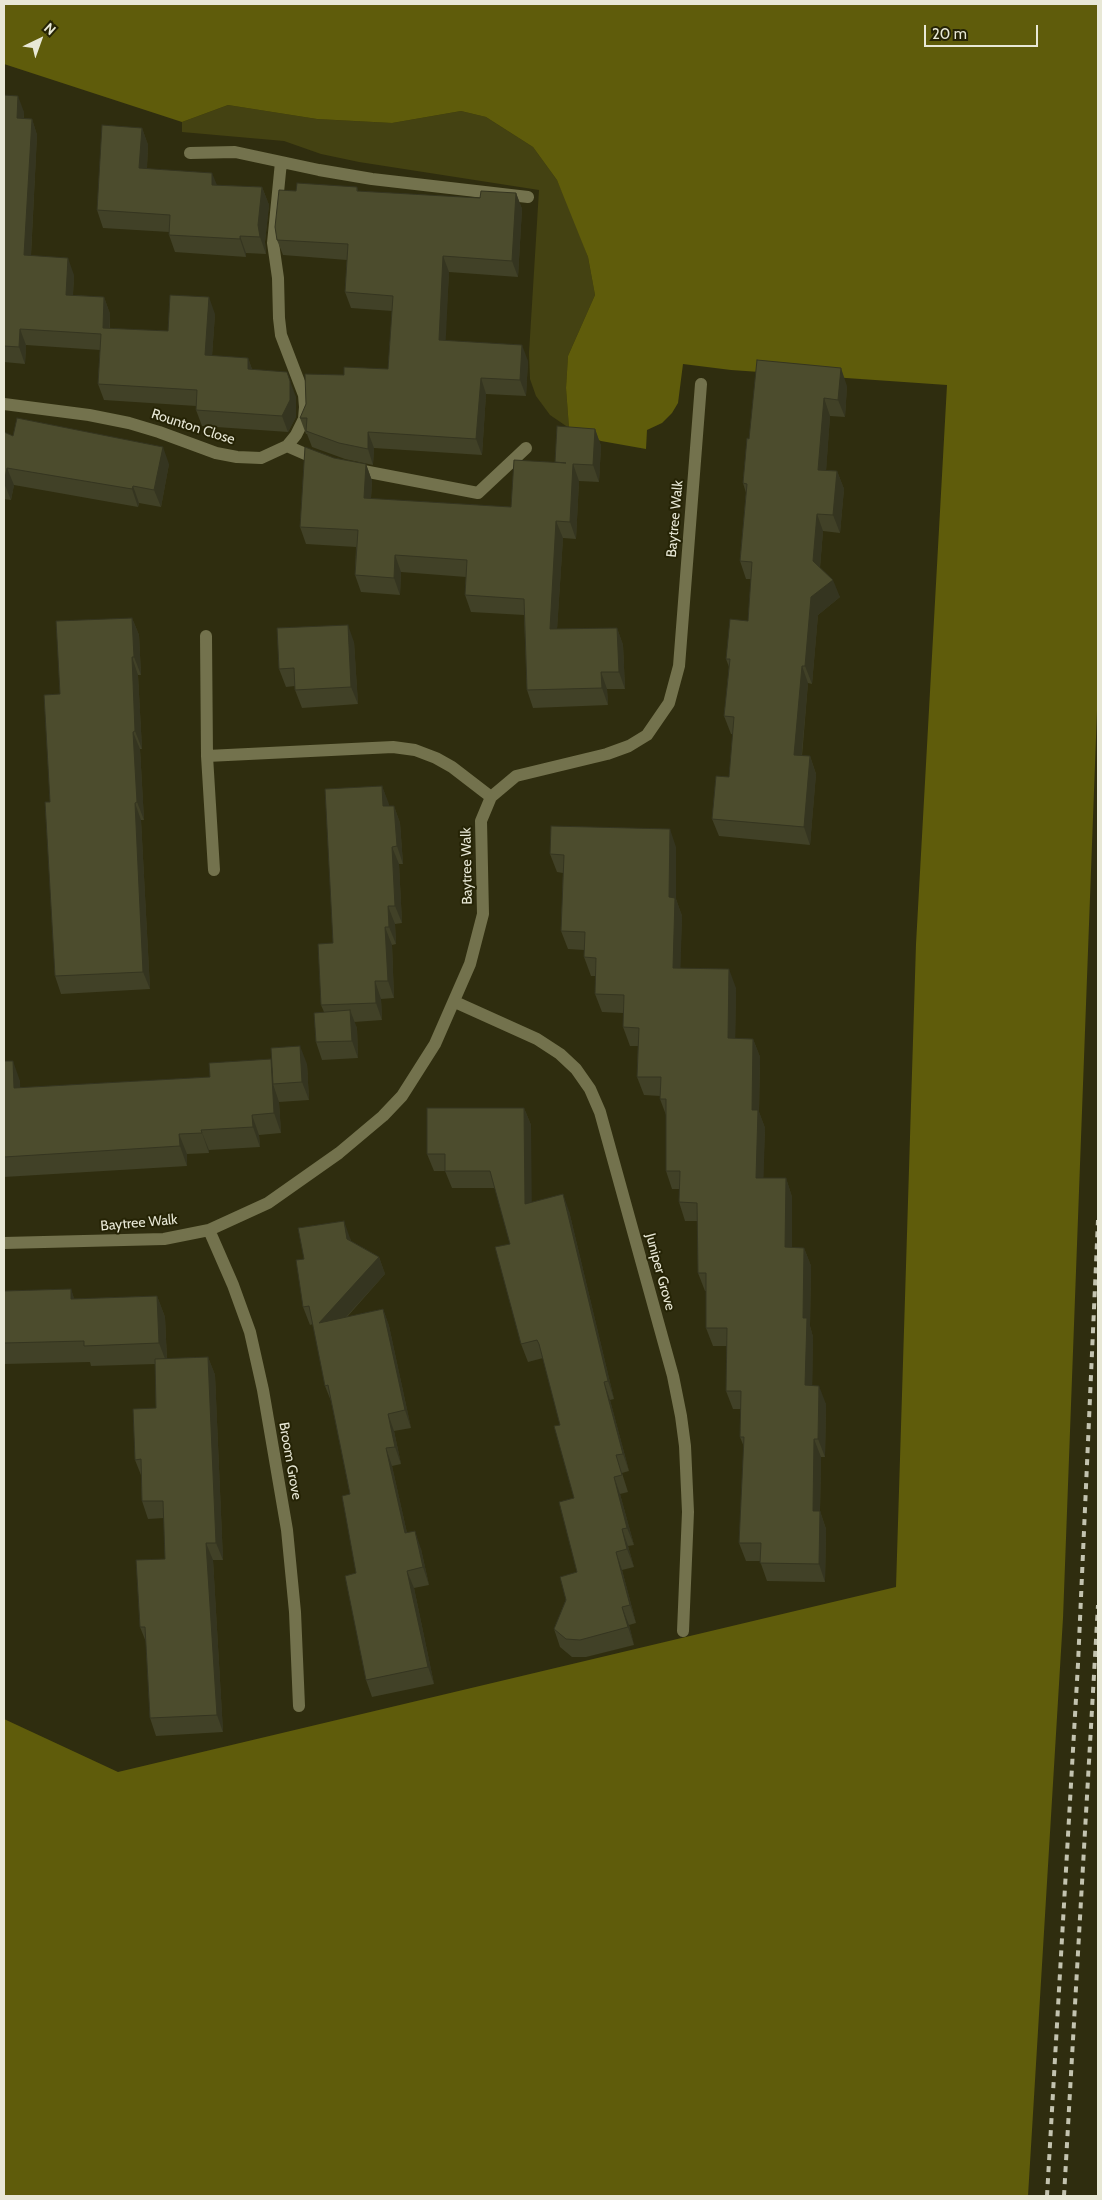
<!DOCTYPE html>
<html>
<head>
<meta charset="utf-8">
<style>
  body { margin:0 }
  #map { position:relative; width:1102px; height:2200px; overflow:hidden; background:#2f2d0f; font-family:Cabin,sans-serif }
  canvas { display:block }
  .frame { position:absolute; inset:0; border:5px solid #e8e8d6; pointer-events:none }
  .north { position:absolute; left:15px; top:15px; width:50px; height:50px; -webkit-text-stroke:4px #252305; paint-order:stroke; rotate:42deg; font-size:14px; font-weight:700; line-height:20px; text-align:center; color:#e8e8d6 }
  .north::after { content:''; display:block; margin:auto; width:18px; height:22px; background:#e8e8d6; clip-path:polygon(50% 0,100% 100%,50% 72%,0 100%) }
  .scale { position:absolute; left:924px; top:25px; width:114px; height:22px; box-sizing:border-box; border:2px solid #e8e8d6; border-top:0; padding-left:6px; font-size:15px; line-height:18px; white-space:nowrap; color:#e8e8d6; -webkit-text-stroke:4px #252305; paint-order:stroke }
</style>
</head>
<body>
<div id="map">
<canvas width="1102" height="2200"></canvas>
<div class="frame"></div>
<div class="north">N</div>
<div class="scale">20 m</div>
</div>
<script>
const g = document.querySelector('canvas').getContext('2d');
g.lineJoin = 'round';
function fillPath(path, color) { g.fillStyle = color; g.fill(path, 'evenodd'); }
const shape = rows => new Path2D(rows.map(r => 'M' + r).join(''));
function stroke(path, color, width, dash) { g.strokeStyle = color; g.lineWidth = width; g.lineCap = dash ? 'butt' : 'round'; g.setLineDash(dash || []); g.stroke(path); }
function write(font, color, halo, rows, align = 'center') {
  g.font = font + ' Cabin,sans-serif'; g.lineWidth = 4; g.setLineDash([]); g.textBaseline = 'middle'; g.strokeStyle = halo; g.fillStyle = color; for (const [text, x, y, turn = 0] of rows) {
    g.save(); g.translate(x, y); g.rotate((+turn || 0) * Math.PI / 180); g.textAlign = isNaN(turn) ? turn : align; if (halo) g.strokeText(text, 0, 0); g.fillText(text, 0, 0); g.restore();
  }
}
const green = shape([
  [228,105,317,119,392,123,461,111,486,117,533,147,557,180,572,213,588,257,595,295,568,356,566,388,569,428,550,415,536,396,530,379,529,353,539,190,359,162,321,154,284,141,182,132,182,122]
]);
const forest = shape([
  [4,4,1098,4,1098,684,1063,1618,1028,2196,4,2196,4,1719,118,1772,896,1587,916,944,947,385,731,370,683,364,678,403,672,413,662,423,647,430,646,449,601,441,569,428,566,388,568,356,595,295,588,257,557,180,533,147,486,117,461,111,392,123,317,119,228,105,182,122,4,64]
]);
const minor = shape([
  [190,153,235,152,319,170,372,179,528,197],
  [4,404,89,415,129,423,159,432,216,453,237,457,261,458,287,446,296,435,304,419,305,407,304,395,281,335,279,318,278,278,273,243,281,162],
  [287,446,319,460],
  [353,469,478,493,526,448],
  [206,636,207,756,214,870],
  [207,756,393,747,415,750,436,758,452,767,491,797],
  [455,1002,537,1039,560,1054,576,1069,590,1089,600,1112,673,1376,681,1416,685,1446,688,1512,683,1631],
  [209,1230,233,1285,250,1332,263,1390,287,1530,295,1612,299,1706],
  [4,1243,164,1239,209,1230,268,1203,339,1153,383,1116,402,1096,435,1044,470,964,483,914,481,821,491,797,516,776,607,754,629,746,647,735,669,703,679,666,701,384]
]);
const rail = shape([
  [1047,2196,1078,1664,1098,1220],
  [1064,2196,1098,1605]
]);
const wall = shape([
  [4,95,24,112,24,118,32,119,37,135,31,256,74,275,73,295,104,297,110,314,110,329,168,331,215,314,212,356,248,358,252,369,296,397,296,417,288,432,202,426,196,410,196,406,104,400,98,384,100,350,26,345,25,364,4,362],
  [142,128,148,145,147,168,217,185,262,187,269,205,265,242,266,254,246,253,246,257,175,252,169,235,169,232,103,228,97,210],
  [357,187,358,191,480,198,516,193,522,209,518,277,449,272,445,340,528,361,526,396,486,394,482,455,374,448,373,465,345,459,312,447,307,434,306,434,300,418,344,375,388,369,392,311,351,308,345,292,347,260,283,255,277,240,296,191],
  [847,386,845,417,830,416,826,470,837,471,844,489,840,533,823,531,820,568,840,597,818,615,812,684,808,683,802,756,810,756,816,774,810,845,719,836,712,819,729,777,733,734,731,734,724,716,729,667,726,659,748,621,751,579,746,579,740,561,746,493,743,483,749,439],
  [595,429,601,446,599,482,579,481,576,539,563,538,557,629,617,628,623,645,625,689,607,689,608,705,533,708,527,690,524,615,471,612,465,595,466,577,401,572,400,595,361,592,355,575,356,547,306,544,300,527,334,458,366,464,372,481,371,499,511,507,555,462],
  [4,432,13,436,169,464,161,507,139,503,138,507,14,485,11,500,4,499],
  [132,618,139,635,141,675,138,675,142,749,140,749,144,820,141,820,150,989,61,994,55,976,50,802,60,694],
  [354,642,358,704,302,708,295,690,295,686,286,687,279,669],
  [382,786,389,806,394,806,400,823,403,864,399,864,402,923,395,924,396,944,392,945,394,998,381,999,382,1020,354,1022,357,1028,358,1058,322,1060,316,1042,324,1012,321,1005,333,943],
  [676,847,676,899,682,916,680,968,736,988,735,1038,753,1039,760,1057,759,1112,765,1128,763,1178,786,1178,792,1197,792,1248,804,1248,811,1266,810,1326,813,1337,812,1386,826,1404,825,1457,821,1457,820,1511,826,1529,825,1582,767,1581,760,1561,746,1561,739,1543,744,1447,740,1437,741,1409,733,1409,726,1391,727,1346,713,1346,706,1328,706,1291,705,1291,698,1273,698,1221,685,1221,679,1202,679,1189,672,1189,666,1171,666,1115,660,1099,660,1096,644,1095,637,1077,638,1046,630,1046,623,1027,623,1013,602,1012,595,994,596,976,591,976,584,957,584,950,568,949,561,931,563,873,557,872,550,854],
  [4,1061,20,1081,20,1088,210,1077,272,1062,307,1064,309,1100,279,1102,281,1133,259,1135,260,1147,209,1150,209,1153,187,1154,187,1166,4,1177],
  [524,1108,531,1125,531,1202,569,1211,614,1399,610,1400,629,1471,622,1473,628,1492,620,1494,634,1545,628,1546,634,1567,622,1570,636,1623,629,1625,634,1645,586,1657,572,1657,560,1647,554,1629,577,1572,574,1498,560,1425,543,1358,528,1362,521,1344,510,1244,495,1188,452,1188,445,1171,434,1171,427,1154],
  [350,1238,351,1241,379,1257,385,1274,347,1317,383,1309,389,1326,411,1428,394,1431,401,1464,392,1466,407,1533,421,1549,429,1585,414,1588,434,1684,372,1697,366,1680,350,1494,331,1401,325,1386,313,1324,310,1325,303,1307,304,1259],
  [71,1289,74,1299,157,1296,165,1317,167,1359,208,1357,215,1375,223,1560,213,1560,223,1732,156,1736,150,1718,146,1642,140,1627,165,1559,164,1518,148,1519,142,1501,141,1475,135,1460,156,1408,155,1364,91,1366,90,1362,4,1364,4,1291]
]);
const shadedWall = shape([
  [18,96,24,112,23,134,17,118],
  [32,119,37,135,30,272,24,255],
  [142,128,148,145,146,186,139,168],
  [212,173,219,190,212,185],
  [262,187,269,205,265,242,266,254,260,237,258,225],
  [516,193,522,209,518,277,512,261],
  [240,236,246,253,246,257,240,239],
  [443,256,449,272,445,356,439,340],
  [68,258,74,275,72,311,66,295],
  [104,297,110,314,109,345,103,328],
  [209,297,215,314,211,371,205,355],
  [20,329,26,345,25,364,19,347],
  [522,345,528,361,526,396,520,380],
  [248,358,254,375,248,369],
  [841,368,847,386,845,417,838,400],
  [481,378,486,394,482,455,476,439],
  [290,381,296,397,296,417,288,432,282,416],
  [824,398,830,416,825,487,818,470],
  [595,429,601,446,599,482,593,465],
  [368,432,374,448,373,465,368,449],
  [163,447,169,464,161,507,154,490],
  [366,464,372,481,370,515,364,498],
  [573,464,579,481,576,539,570,522],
  [7,468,14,485,11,500,4,483],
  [837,471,844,489,840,533,833,515],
  [133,486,139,503,138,507,132,489],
  [817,514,823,531,819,579,813,561],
  [556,521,563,538,556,646,550,629],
  [395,555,401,572,400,595,394,578],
  [833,580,840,597,818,615,812,684,805,666,811,597],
  [132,618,139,635,141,675,134,657],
  [348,625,354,642,358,704,351,687],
  [617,628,623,645,625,689,619,672],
  [132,657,138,675,142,749,135,731],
  [802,666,808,683,800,773,794,755],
  [601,672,607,689,608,705,602,688],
  [133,732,140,749,144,820,137,802],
  [810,756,816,774,810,845,804,827],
  [382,786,389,804,390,824,383,806],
  [135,803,141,820,150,989,143,972],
  [394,806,400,823,403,864,397,846],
  [670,829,676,847,676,899,682,916,680,986,673,968,669,897],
  [392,847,399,864,402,923,395,906],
  [388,906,395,924,396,944,389,927],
  [385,927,392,945,394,998,388,981],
  [729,969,736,988,735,1057,728,1038],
  [375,981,381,999,382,1020,376,1003],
  [350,1010,357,1028,358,1058,352,1041],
  [753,1039,760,1057,759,1112,765,1128,763,1196,756,1178,752,1110],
  [300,1046,307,1064,309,1100,302,1082],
  [271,1059,278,1079,273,1084,279,1102,281,1133,274,1113],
  [13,1061,20,1081,21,1108,14,1088],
  [524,1108,531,1125,532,1221,525,1204],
  [252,1115,259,1135,260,1147,253,1127],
  [201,1130,209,1150,209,1153,202,1133],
  [179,1134,187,1154,187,1166,180,1146],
  [786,1178,792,1197,792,1266,785,1247],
  [563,1194,569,1211,614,1399,608,1381],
  [344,1221,350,1238,354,1256,347,1239],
  [804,1248,811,1266,810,1326,813,1337,812,1404,805,1385,803,1318],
  [379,1257,385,1274,325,1340,319,1323],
  [71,1289,78,1310,71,1299],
  [157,1296,165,1317,167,1364,159,1343],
  [383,1309,389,1326,411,1428,405,1410],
  [208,1357,215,1375,223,1560,216,1543],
  [604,1382,610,1400,629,1471,623,1454],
  [819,1386,826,1404,825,1457,818,1439],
  [388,1414,394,1431,401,1464,395,1447],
  [814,1439,821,1457,820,1511,826,1529,825,1582,819,1564,813,1511],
  [386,1448,392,1466,411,1551,405,1533],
  [614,1477,620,1494,634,1545,627,1528],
  [622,1529,628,1546,634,1567,627,1549],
  [415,1531,421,1549,429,1585,423,1567],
  [206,1543,213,1560,223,1732,217,1715],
  [616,1552,622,1570,636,1623,630,1605],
  [407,1571,414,1588,434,1684,428,1667],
  [622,1607,629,1625,634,1645,628,1627]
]);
const building = shape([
  [4,95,18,96,17,118,32,119,24,255,68,258,66,295,104,297,103,328,168,331,170,295,209,297,205,355,248,358,248,369,287,372,290,381,290,400,282,416,196,410,197,390,98,384,101,334,20,329,19,347,4,346,4,95],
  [102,125,142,128,139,168,212,173,212,185,262,187,258,225,260,237,240,236,240,239,169,235,170,215,97,210,102,125],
  [297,183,357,187,357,191,480,198,481,191,516,193,512,261,443,256,439,340,522,345,520,380,481,378,476,439,368,432,368,449,339,443,306,431,307,418,300,418,306,404,305,374,344,375,344,367,388,369,393,296,345,292,348,244,277,240,275,227,279,190,296,191,297,183],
  [757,360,841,368,838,400,824,398,818,470,837,471,833,515,817,514,813,561,833,580,811,597,805,666,802,666,794,755,810,756,804,827,712,819,716,776,729,777,734,717,724,716,730,659,726,659,730,619,748,621,752,562,740,561,747,484,743,483,747,438,749,439,757,360],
  [17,418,163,447,154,490,133,486,132,489,7,468,4,483,4,432,13,436,17,418],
  [557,426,595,429,593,465,573,464,570,522,556,521,550,629,617,628,619,672,601,672,602,688,527,690,524,599,465,595,467,560,395,555,394,578,355,575,358,530,300,527,305,447,334,458,366,464,364,498,511,507,514,460,566,463,555,462,557,426],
  [132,618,134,657,132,657,135,731,133,732,137,802,135,803,143,972,55,976,45,802,50,802,44,695,60,694,56,621,132,618],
  [348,625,351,687,295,690,294,668,279,669,277,628,348,625],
  [382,786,383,806,394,806,397,846,392,847,395,906,388,906,389,927,385,927,388,981,375,981,376,1003,321,1005,318,944,333,943,325,789,382,786],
  [551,826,670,829,669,897,675,898,673,968,729,969,728,1038,753,1039,752,1110,758,1110,756,1178,786,1178,785,1247,804,1248,803,1318,807,1318,805,1385,819,1386,818,1439,814,1439,813,1511,820,1511,819,1564,760,1563,761,1543,739,1543,744,1437,740,1437,741,1391,726,1391,727,1328,706,1328,706,1273,698,1273,697,1203,679,1202,680,1171,666,1171,666,1099,660,1099,661,1077,637,1077,639,1028,623,1027,624,995,595,994,596,958,584,957,585,932,561,931,564,855,550,854,551,826],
  [350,1010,352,1041,316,1042,314,1013,350,1010],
  [300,1046,302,1082,273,1084,271,1048,300,1046],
  [271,1059,274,1113,252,1115,253,1127,201,1130,202,1133,179,1134,180,1146,4,1157,4,1061,13,1061,14,1088,210,1077,209,1063,271,1059],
  [427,1108,524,1108,525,1204,563,1194,608,1381,604,1382,623,1454,616,1455,622,1475,614,1477,627,1528,622,1529,627,1549,616,1552,630,1605,622,1607,628,1627,580,1640,566,1639,554,1629,566,1600,560,1577,577,1572,559,1502,574,1498,554,1426,560,1425,539,1344,537,1340,521,1344,495,1247,510,1244,490,1171,445,1171,445,1154,427,1154,427,1108],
  [344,1221,347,1239,379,1257,319,1323,383,1309,405,1410,388,1414,395,1447,386,1448,405,1533,415,1531,423,1567,407,1571,428,1667,366,1680,345,1576,356,1573,342,1496,350,1494,328,1385,325,1386,309,1306,303,1307,296,1260,304,1259,298,1228,344,1221],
  [71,1289,71,1299,157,1296,159,1343,84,1346,84,1341,4,1343,4,1291,71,1289],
  [208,1357,216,1543,206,1543,217,1715,150,1718,145,1627,140,1627,136,1560,165,1559,163,1501,142,1501,141,1459,135,1460,133,1409,156,1408,155,1359,208,1357]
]);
const streetNames = [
  ["Rounton Close",193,427,18],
  ["Baytree Walk",675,519,-85],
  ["Baytree Walk",467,866,-91],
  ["Baytree Walk",139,1223,-5],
  ["Juniper Grove",660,1272,75],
  ["Broom Grove",290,1461,80]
];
fillPath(green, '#444212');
fillPath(forest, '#5f5c0b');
stroke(minor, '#73724d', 12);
stroke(rail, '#c3c3af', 4, [6, 6]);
fillPath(wall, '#414127');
fillPath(shadedWall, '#353520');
fillPath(building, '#4c4c2d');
stroke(building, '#353520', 1);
write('14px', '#e8e8d6', '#252305', streetNames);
</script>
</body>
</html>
